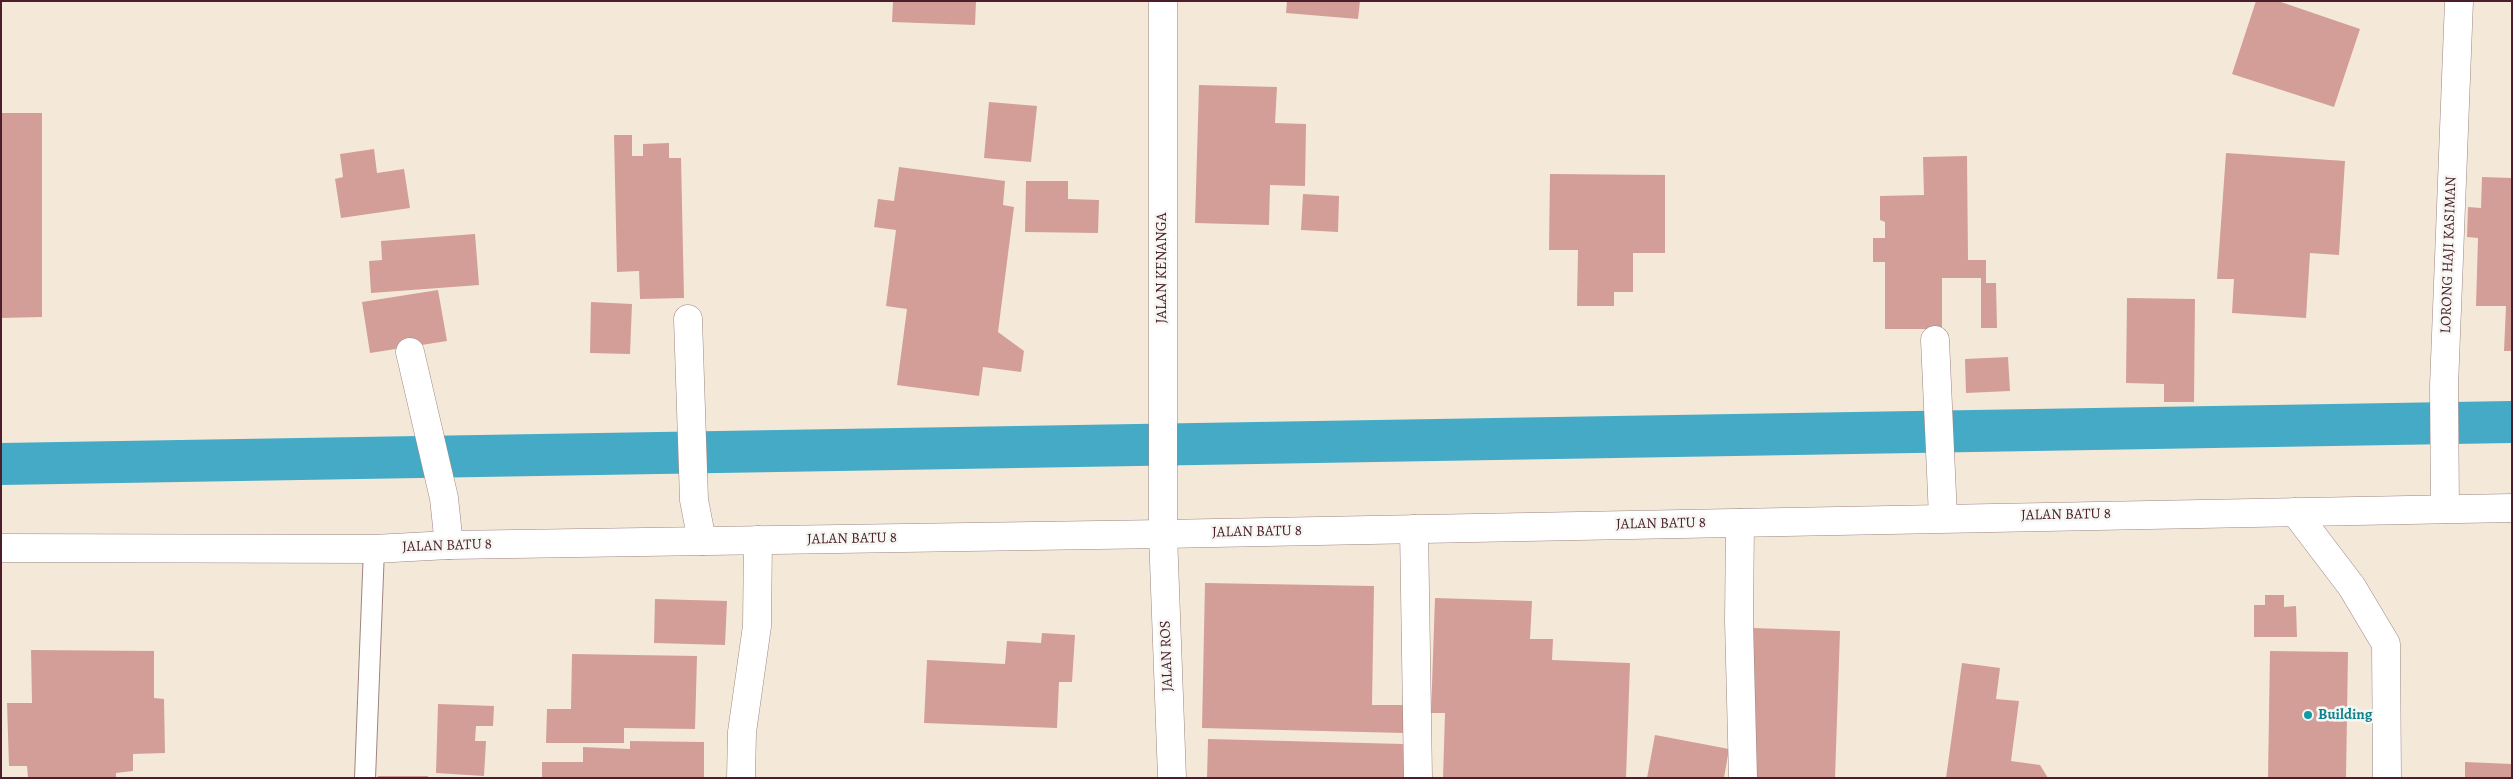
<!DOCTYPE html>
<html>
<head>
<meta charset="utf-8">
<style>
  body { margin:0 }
  #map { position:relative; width:2513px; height:779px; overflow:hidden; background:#f4e9d8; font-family:Alegreya,serif }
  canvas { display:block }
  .frame { position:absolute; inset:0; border:2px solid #4a1f2b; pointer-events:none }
</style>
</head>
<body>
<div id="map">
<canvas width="2513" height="779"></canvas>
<div class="frame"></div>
</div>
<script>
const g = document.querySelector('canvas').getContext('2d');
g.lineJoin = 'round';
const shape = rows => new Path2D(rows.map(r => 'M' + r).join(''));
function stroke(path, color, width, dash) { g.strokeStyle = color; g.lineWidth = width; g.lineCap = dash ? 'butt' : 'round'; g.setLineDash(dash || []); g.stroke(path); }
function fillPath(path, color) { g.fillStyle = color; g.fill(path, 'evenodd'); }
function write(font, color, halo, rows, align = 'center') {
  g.font = font + ' Alegreya,serif'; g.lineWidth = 5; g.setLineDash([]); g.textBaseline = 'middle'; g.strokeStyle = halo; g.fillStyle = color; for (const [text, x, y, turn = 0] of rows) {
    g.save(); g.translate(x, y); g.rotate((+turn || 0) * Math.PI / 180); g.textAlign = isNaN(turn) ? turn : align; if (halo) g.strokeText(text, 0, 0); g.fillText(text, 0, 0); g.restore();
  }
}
const canal = shape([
  [1,464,2512,422]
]);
const building = shape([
  [893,1,976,1,975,25,892,22],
  [1287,1,1360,1,1358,19,1286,13],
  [2256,1,2278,1,2360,29,2334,107,2232,74],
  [1199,85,1277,87,1275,123,1306,124,1305,186,1270,185,1269,225,1195,223],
  [989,102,1037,106,1031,162,984,158],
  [1,113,42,113,42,317,1,318],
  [614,135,632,135,632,156,643,156,643,144,669,143,669,158,681,158,684,298,640,299,639,271,617,272],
  [374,149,377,173,404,169,410,208,341,218,335,179,343,177,340,154],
  [2226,153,2345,161,2339,255,2310,253,2306,318,2232,313,2234,279,2217,279],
  [1967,156,1968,260,1986,260,1986,283,1996,283,1997,328,1981,328,1981,278,1942,278,1942,329,1885,329,1885,262,1873,262,1873,238,1885,238,1885,222,1880,220,1880,196,1924,195,1923,157],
  [899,167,1005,181,1003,205,1014,207,998,332,1024,351,1021,372,983,367,979,396,897,385,907,309,886,306,896,230,874,227,878,199,894,201],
  [1550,174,1665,175,1665,253,1633,253,1633,292,1614,292,1614,306,1577,306,1578,250,1549,250],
  [2482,177,2512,178,2512,351,2504,351,2506,306,2476,306,2478,238,2467,237,2468,207,2481,208],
  [1026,181,1068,181,1068,199,1099,200,1098,233,1025,232],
  [1303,194,1339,196,1338,232,1301,230],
  [475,234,479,285,371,293,369,261,382,260,381,241],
  [438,290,447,341,370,353,362,302],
  [2127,298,2195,299,2194,402,2164,402,2164,384,2126,383],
  [591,302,632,304,630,354,590,353],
  [2008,357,2010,391,1966,393,1965,359],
  [1205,583,1374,586,1372,705,1405,705,1404,733,1202,728],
  [2265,595,2284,595,2284,607,2296,606,2297,637,2254,637,2254,605,2265,605],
  [1435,598,1532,601,1530,639,1553,639,1552,660,1630,663,1626,778,1443,778,1445,713,1431,713],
  [655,599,727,601,725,645,654,643],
  [1753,628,1840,631,1835,778,1747,778],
  [1042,633,1075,635,1072,682,1059,682,1057,728,924,723,927,660,1005,664,1007,641,1041,643],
  [31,650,154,651,154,698,164,699,165,753,133,754,133,771,116,773,116,778,28,778,27,766,9,766,7,703,32,703],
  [2270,651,2348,652,2346,778,2268,778],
  [572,654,697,656,695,729,624,728,624,743,546,743,547,709,571,709],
  [1962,663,2000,668,1996,699,2019,701,2011,761,2040,765,2048,778,1946,778],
  [438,704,494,706,493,726,476,726,475,741,486,741,484,776,436,773],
  [1655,735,1729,749,1724,778,1647,778],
  [1208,739,1404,744,1404,778,1207,778],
  [630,741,704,742,704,777,542,778,542,762,583,762,583,747,630,749],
  [2465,762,2512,764,2512,778,2465,778],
  [378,776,428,776,428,778,378,778]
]);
const lane = shape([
  [365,778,374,549]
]);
const street = shape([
  [1163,1,1163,534,1172,778],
  [688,319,694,500,702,541],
  [1935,340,1943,517],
  [410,352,444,498,449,545],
  [2445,509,2444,386,2459,1],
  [2295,512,2352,587,2386,644,2387,778],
  [1740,523,1739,621,1743,778],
  [1414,529,1418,778],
  [741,778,742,732,757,626,758,540]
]);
const secondary = shape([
  [1,548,374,549,449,545,1163,534,2512,508]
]);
const markers = [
  [2308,715,5,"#0f9aa8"]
];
const streetNames = [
  ["LORONG HAJI KASIMAN",2449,255,-88],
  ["JALAN KENANGA",1162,268,-90],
  ["JALAN BATU 8",2066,515,-1],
  ["JALAN BATU 8",1661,524,-1],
  ["JALAN BATU 8",1257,532,-1],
  ["JALAN BATU 8",852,539,-1],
  ["JALAN BATU 8",447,546,-2],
  ["JALAN ROS",1167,656,-92]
];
const cultureNames = [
  ["Building",2318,715]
];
stroke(canal, '#45aac5', 42);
fillPath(building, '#d39e97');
stroke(lane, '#9f8482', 22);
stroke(street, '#9f8482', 29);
stroke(secondary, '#9f8482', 29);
stroke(lane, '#fff', 20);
stroke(street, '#fff', 28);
stroke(secondary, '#fff', 28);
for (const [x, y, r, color] of markers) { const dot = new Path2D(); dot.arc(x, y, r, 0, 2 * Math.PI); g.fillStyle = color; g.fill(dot); stroke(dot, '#f6f6f2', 2); }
write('15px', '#4a1f2b', '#f6f6f2', streetNames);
write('bold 15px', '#0d838f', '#f6f6f2', cultureNames, 'left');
</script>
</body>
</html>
